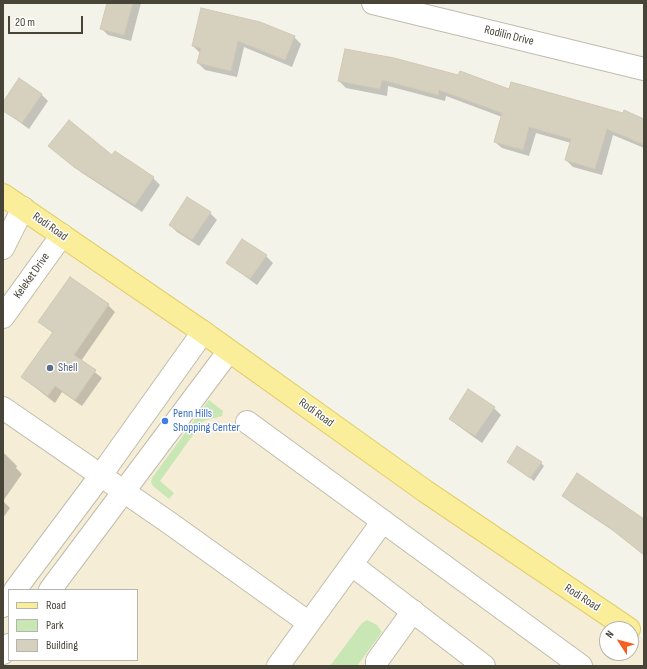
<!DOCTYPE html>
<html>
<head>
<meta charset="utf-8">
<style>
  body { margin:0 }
  #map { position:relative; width:647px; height:669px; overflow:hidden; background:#f4f3ea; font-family:"Sofia Sans Condensed",sans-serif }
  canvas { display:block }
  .frame { position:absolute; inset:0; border:4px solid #484438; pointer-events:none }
  .legend { position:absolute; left:8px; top:589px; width:130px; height:72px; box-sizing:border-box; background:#fff; border:1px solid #b6b4af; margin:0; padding:5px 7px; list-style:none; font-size:12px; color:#484438 }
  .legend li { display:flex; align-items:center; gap:8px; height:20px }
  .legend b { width:20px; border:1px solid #b6b4af }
  .north { position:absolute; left:599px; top:621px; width:40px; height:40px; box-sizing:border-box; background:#fff; border:1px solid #b6b4af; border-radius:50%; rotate:306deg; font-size:11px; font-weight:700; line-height:16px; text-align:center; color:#484438 }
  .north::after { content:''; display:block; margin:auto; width:14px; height:18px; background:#f46021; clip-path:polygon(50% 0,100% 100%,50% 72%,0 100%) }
  .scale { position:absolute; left:8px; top:16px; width:75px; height:18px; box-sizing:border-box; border:2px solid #484438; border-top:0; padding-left:5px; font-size:12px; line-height:14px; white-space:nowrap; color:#484438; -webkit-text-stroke:3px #fff; paint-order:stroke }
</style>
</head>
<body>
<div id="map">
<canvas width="647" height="669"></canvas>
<div class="frame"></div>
<ul class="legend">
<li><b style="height:5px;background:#fbee9b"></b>Road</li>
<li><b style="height:11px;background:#c8e7b4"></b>Park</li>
<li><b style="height:11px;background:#d6d0bf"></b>Building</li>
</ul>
<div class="north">N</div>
<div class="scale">20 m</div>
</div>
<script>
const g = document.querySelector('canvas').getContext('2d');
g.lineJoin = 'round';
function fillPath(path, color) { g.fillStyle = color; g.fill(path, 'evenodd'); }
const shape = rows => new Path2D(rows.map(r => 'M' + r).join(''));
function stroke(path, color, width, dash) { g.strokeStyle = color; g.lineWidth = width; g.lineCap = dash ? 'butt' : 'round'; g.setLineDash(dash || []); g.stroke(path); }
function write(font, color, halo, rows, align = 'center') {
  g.font = font + ' "Sofia Sans Condensed",sans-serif'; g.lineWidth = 3; g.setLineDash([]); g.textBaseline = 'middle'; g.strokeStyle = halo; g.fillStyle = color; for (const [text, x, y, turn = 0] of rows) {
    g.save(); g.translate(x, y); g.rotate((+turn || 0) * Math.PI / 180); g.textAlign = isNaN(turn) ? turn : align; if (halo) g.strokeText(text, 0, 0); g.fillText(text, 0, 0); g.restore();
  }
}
const commercial = shape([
  [3,195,629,629,607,629,607,653,631,653,631,630,644,639,644,666,3,666],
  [9,590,137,590,137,660,9,660]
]);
const green = shape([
  [209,400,223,411,222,416,203,421,160,481,174,493,169,499,153,486,151,482,152,478],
  [367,620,377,625,382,632,357,666,330,666,362,623]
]);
const shadow = shape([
  [108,3,141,3,131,41,108,35,101,28],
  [202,9,294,37,301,44,292,67,244,47,237,77,205,70,198,63,200,53,193,46],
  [345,50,510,90,644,120,644,148,613,135,602,175,573,167,566,160,571,143,536,133,529,156,502,148,495,142,502,117,446,96,445,101,388,86,387,96,346,88,339,81],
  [41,94,48,101,29,129,3,110,3,104],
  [56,152,113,157,153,178,160,185,142,212,82,173],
  [188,199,210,213,217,220,199,246,177,232,170,225],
  [266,256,273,263,257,285,227,263],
  [108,305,115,312,81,361,102,378,82,406,62,392,55,403,22,377,53,333,40,322],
  [494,408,501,415,482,443,457,425,450,419],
  [3,452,17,466,16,468,22,474,3,501,10,508,3,518],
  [508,462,541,463,544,466,534,481],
  [563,496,644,521,644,555,618,534,570,502]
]);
const building = shape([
  [107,3,133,3,124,35,100,29,107,3],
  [201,8,260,22,295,36,285,60,238,41,231,71,197,63,201,48,192,46,201,8],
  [345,49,394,58,458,75,460,71,509,89,511,82,623,113,624,110,644,119,644,145,607,129,595,169,565,160,571,139,529,127,523,150,494,142,502,113,439,90,438,95,382,80,380,89,338,81,345,49],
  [19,78,42,94,22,123,3,111,3,102,19,78],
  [69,120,112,155,115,151,154,177,135,205,74,167,48,146,69,120],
  [187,197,211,212,192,240,169,225,187,197],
  [242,239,267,255,250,279,226,263,242,239],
  [70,277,109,304,74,355,96,370,75,400,55,386,48,396,21,377,53,332,38,322,70,277],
  [468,389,495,407,475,436,449,419,468,389],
  [517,446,542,462,530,478,507,462,517,446],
  [577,473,644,519,644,555,610,528,562,496,577,473]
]);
const minor = shape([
  [373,3,644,69],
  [3,248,23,208],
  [3,317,62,235],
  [3,408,171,524,309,623,383,521],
  [247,422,581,666],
  [352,565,484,666],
  [15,590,101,475,203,332],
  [50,590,229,351],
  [3,606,9,598],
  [3,653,9,645],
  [278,666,309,623],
  [377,666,377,661,413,611]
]);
const major = shape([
  [3,195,203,332,425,491,629,629]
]);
const markers = [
  [50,368,4,"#5c6f8a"],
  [165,421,4,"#3f7fe0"]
];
const streetNames = [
  ["Rodilin Drive",509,36,14],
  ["Rodi Road",50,227,35],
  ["Keleket Drive",32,276,-55],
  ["Rodi Road",316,413,36],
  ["Rodi Road",582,598,33]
];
const serviceNames = [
  ["Shell",58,368]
];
const shopNames = [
  ["Penn Hills",173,414],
  ["Shopping Center",173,428]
];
fillPath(commercial, '#f5edd6');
fillPath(green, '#c8e7b4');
fillPath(shadow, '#0003');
fillPath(building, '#d6d0bf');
stroke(building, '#d0c9b2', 1);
stroke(minor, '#c0bcac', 24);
stroke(major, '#e1cf6b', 24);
stroke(minor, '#fff', 22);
stroke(major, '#fbee9b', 22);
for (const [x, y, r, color] of markers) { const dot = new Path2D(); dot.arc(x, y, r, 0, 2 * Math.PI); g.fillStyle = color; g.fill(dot); stroke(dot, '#fff', 1.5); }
write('12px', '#484438', '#fff', streetNames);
write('12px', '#4e5e75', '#fff', serviceNames, 'left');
write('12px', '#366cbe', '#fff', shopNames, 'left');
</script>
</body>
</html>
